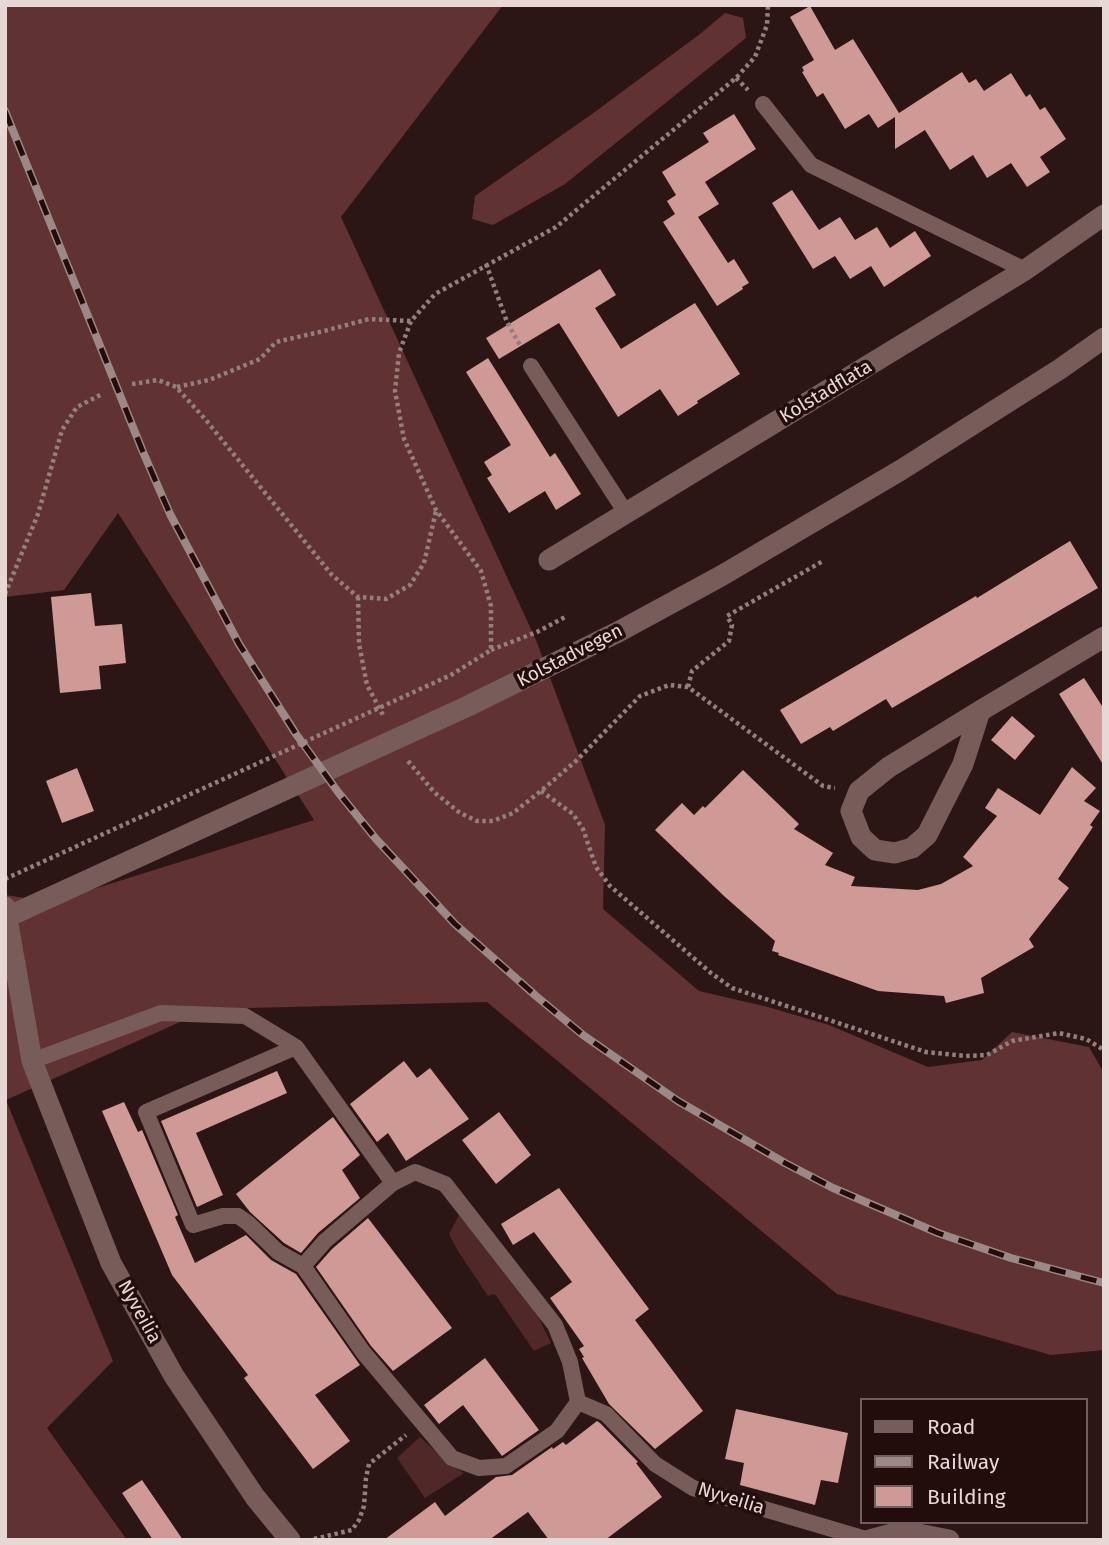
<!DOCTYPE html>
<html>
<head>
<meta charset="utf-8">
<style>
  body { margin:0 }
  #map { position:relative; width:1109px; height:1545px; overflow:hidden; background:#2c1615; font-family:"Fira Sans",sans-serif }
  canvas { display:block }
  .frame { position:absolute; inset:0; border:7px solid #e7d7d5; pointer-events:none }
  .legend { position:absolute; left:860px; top:1398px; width:228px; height:126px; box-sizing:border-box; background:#220d0c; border:2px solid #715e5c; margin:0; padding:9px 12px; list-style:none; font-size:21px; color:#e7d7d5 }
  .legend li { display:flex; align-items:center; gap:14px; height:35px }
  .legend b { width:35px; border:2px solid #715e5c }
</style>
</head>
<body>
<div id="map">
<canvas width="1109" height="1545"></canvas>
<div class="frame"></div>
<ul class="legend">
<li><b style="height:9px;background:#775c5a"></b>Road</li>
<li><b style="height:9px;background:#9b8987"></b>Railway</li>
<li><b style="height:19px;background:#cf9996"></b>Building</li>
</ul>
</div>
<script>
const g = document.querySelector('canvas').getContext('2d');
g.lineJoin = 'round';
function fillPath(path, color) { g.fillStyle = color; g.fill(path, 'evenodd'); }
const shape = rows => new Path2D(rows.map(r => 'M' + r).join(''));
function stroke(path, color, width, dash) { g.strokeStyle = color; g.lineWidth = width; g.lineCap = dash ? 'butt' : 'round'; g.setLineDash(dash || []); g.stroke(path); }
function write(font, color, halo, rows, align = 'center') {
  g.font = font + ' "Fira Sans",sans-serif'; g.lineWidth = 7; g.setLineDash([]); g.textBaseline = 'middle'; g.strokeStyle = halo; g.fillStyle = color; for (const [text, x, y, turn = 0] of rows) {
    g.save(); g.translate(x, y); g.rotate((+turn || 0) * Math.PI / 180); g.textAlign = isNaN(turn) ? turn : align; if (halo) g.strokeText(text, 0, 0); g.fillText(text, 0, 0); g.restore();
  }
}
const green = shape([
  [459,1215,532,1304,551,1343,534,1351,495,1294,488,1296,458,1251,449,1234],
  [420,1437,447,1462,464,1473,425,1498,397,1458]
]);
const forest = shape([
  [5,5,503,5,341,217,536,640,605,825,603,909,699,991,768,1007,829,1025,928,1067,982,1060,1012,1032,1089,1047,1104,1073,1104,1350,1051,1355,837,1294,487,1002,209,1009,6,1100,113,1361,47,1428,127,1540,5,1540,5,895,52,902,314,820,118,513,64,590,5,597],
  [725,13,743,18,746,38,565,184,493,225,472,219,475,196,592,114,700,34]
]);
const building = shape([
  [810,6,835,50,853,39,899,113,962,72,969,83,976,79,984,91,1011,73,1026,97,1030,94,1040,110,1045,107,1066,139,1040,157,1050,172,1027,187,1011,163,987,178,973,155,950,170,925,130,895,149,895,117,878,128,869,114,845,129,823,93,817,97,802,72,804,71,802,67,814,60,790,17],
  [734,114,756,149,705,182,719,204,698,217,728,263,734,259,749,283,742,287,743,289,717,306,663,222,675,214,667,201,676,195,662,172,709,142,703,133],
  [792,190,819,230,840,217,855,240,877,227,890,248,915,231,931,256,884,287,871,266,850,279,835,256,813,269,772,203],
  [600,269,616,295,595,308,621,349,695,303,740,374,697,401,698,403,678,416,660,389,618,417,559,323,499,359,486,338],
  [488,358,550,457,555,453,581,494,556,510,545,491,509,513,487,478,492,475,484,462,511,445,466,372],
  [1070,541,1098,588,892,708,886,699,833,731,830,727,801,744,780,710,976,596,977,598],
  [91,593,95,626,122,624,126,663,99,666,101,689,60,693,51,597],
  [1084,678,1104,709,1104,766,1059,694],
  [1012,716,1035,736,1015,760,991,740],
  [1072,767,1096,788,1084,801,1100,811,1090,825,1093,827,1058,879,1069,888,1029,939,1034,947,981,978,984,993,946,1003,944,996,878,991,778,955,779,953,772,951,775,941,724,896,655,830,682,803,694,815,703,806,705,808,743,770,799,824,794,829,833,853,825,865,855,877,851,886,918,890,941,884,973,866,963,857,997,816,985,808,998,788,1040,815],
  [77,768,94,811,62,823,46,781],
  [404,1061,417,1078,430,1068,469,1119,406,1161,388,1133,377,1142,350,1104],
  [277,1071,287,1093,196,1133,223,1195,197,1207,161,1121],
  [124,1102,138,1132,142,1130,178,1215,175,1217,195,1263,246,1235,271,1260,296,1274,360,1365,315,1395,350,1441,313,1469,244,1378,248,1375,172,1275,102,1111],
  [499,1112,531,1155,496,1184,462,1140],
  [333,1117,360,1155,342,1170,360,1198,318,1233,301,1253,284,1243,250,1212,236,1194],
  [559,1188,649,1309,635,1320,703,1411,655,1449,609,1404,582,1358,584,1357,579,1349,584,1346,550,1298,572,1282,534,1232,513,1245,501,1224],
  [368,1218,452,1328,393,1371,371,1346,316,1267,332,1249],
  [485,1358,539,1430,502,1456,463,1405,439,1424,424,1405],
  [736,1409,848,1433,838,1483,821,1480,815,1505,740,1485,744,1463,725,1459],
  [597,1421,600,1423,638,1462,636,1463,662,1497,605,1540,549,1540,528,1512,489,1540,384,1540,435,1502,445,1516,496,1477,512,1475,552,1447,553,1449,563,1442,566,1445],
  [142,1480,183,1540,153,1540,122,1493]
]);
const path = shape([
  [736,78,748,90],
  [486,264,507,322,521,347],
  [132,384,158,380,176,387,205,419,332,575,358,597,386,599,410,585,424,563,436,511],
  [177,387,209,380,260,359,276,342,324,331,369,319,411,321],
  [5,594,38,514,62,430,77,407,102,394],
  [358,597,359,644,367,685,384,717],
  [491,650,537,632,567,616],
  [688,687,692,671,729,641,732,625,727,616,823,561],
  [408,761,434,792,460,813,477,821,493,821,513,813,541,791,577,760,640,696,669,685,688,687,823,786,835,788],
  [541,791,573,814,583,829,596,867,610,886,711,973,732,988,926,1052,966,1056,987,1055,1012,1041,1059,1033,1086,1039,1104,1050],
  [5,879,451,675,491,650,491,606,481,571,436,510,404,439,395,391,399,353,411,321,435,294,556,227,736,78,755,57,767,25,768,5],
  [314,1539,352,1530,359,1520,364,1506,366,1478,369,1464,406,1435]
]);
const lane = shape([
  [763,104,811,165,1025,270],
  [531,366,626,513],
  [296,1047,146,1112,193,1225,223,1216,238,1216,248,1223,278,1252,303,1266],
  [32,1061,161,1013,245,1016,296,1047,393,1183,415,1172,445,1184,555,1325,570,1362,578,1402,557,1431,506,1466,479,1468,452,1458,363,1352,303,1266,325,1241,393,1183],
  [578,1402,606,1414,655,1464,693,1488,869,1540]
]);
const street = shape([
  [549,560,1025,270,1104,215],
  [980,711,963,764,927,835,912,848,895,853,875,850,861,837,851,811,859,791,889,767,980,711,1104,637],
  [5,907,32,1061,111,1263,174,1376,255,1497,290,1540],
  [870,1540,903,1531,949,1540]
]);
const secondary = shape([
  [5,918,466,707,618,632,721,576,901,470,1060,369,1104,338]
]);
const rail = shape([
  [5,111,143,452,170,514,239,644,296,734,338,792,376,839,455,924,536,996,583,1035,678,1101,785,1163,833,1188,938,1233,1011,1258,1104,1283]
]);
const streetNames = [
  ["Kolstadflata",826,392,-31],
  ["Kolstadvegen",570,656,-27],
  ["Nyveilia",139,1312,61],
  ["Nyveilia",731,1499,17]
];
fillPath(green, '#4f2827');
fillPath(forest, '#603231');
fillPath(building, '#cf9996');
stroke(path, '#927f7e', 4.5, [3.5, 3.5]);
stroke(lane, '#775c5a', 16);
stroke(street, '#775c5a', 21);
stroke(secondary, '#775c5a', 21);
stroke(rail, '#9b8987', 8);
stroke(rail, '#220d0c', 5, [16]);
write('19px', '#e7d7d5', '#220d0c', streetNames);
</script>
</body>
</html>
